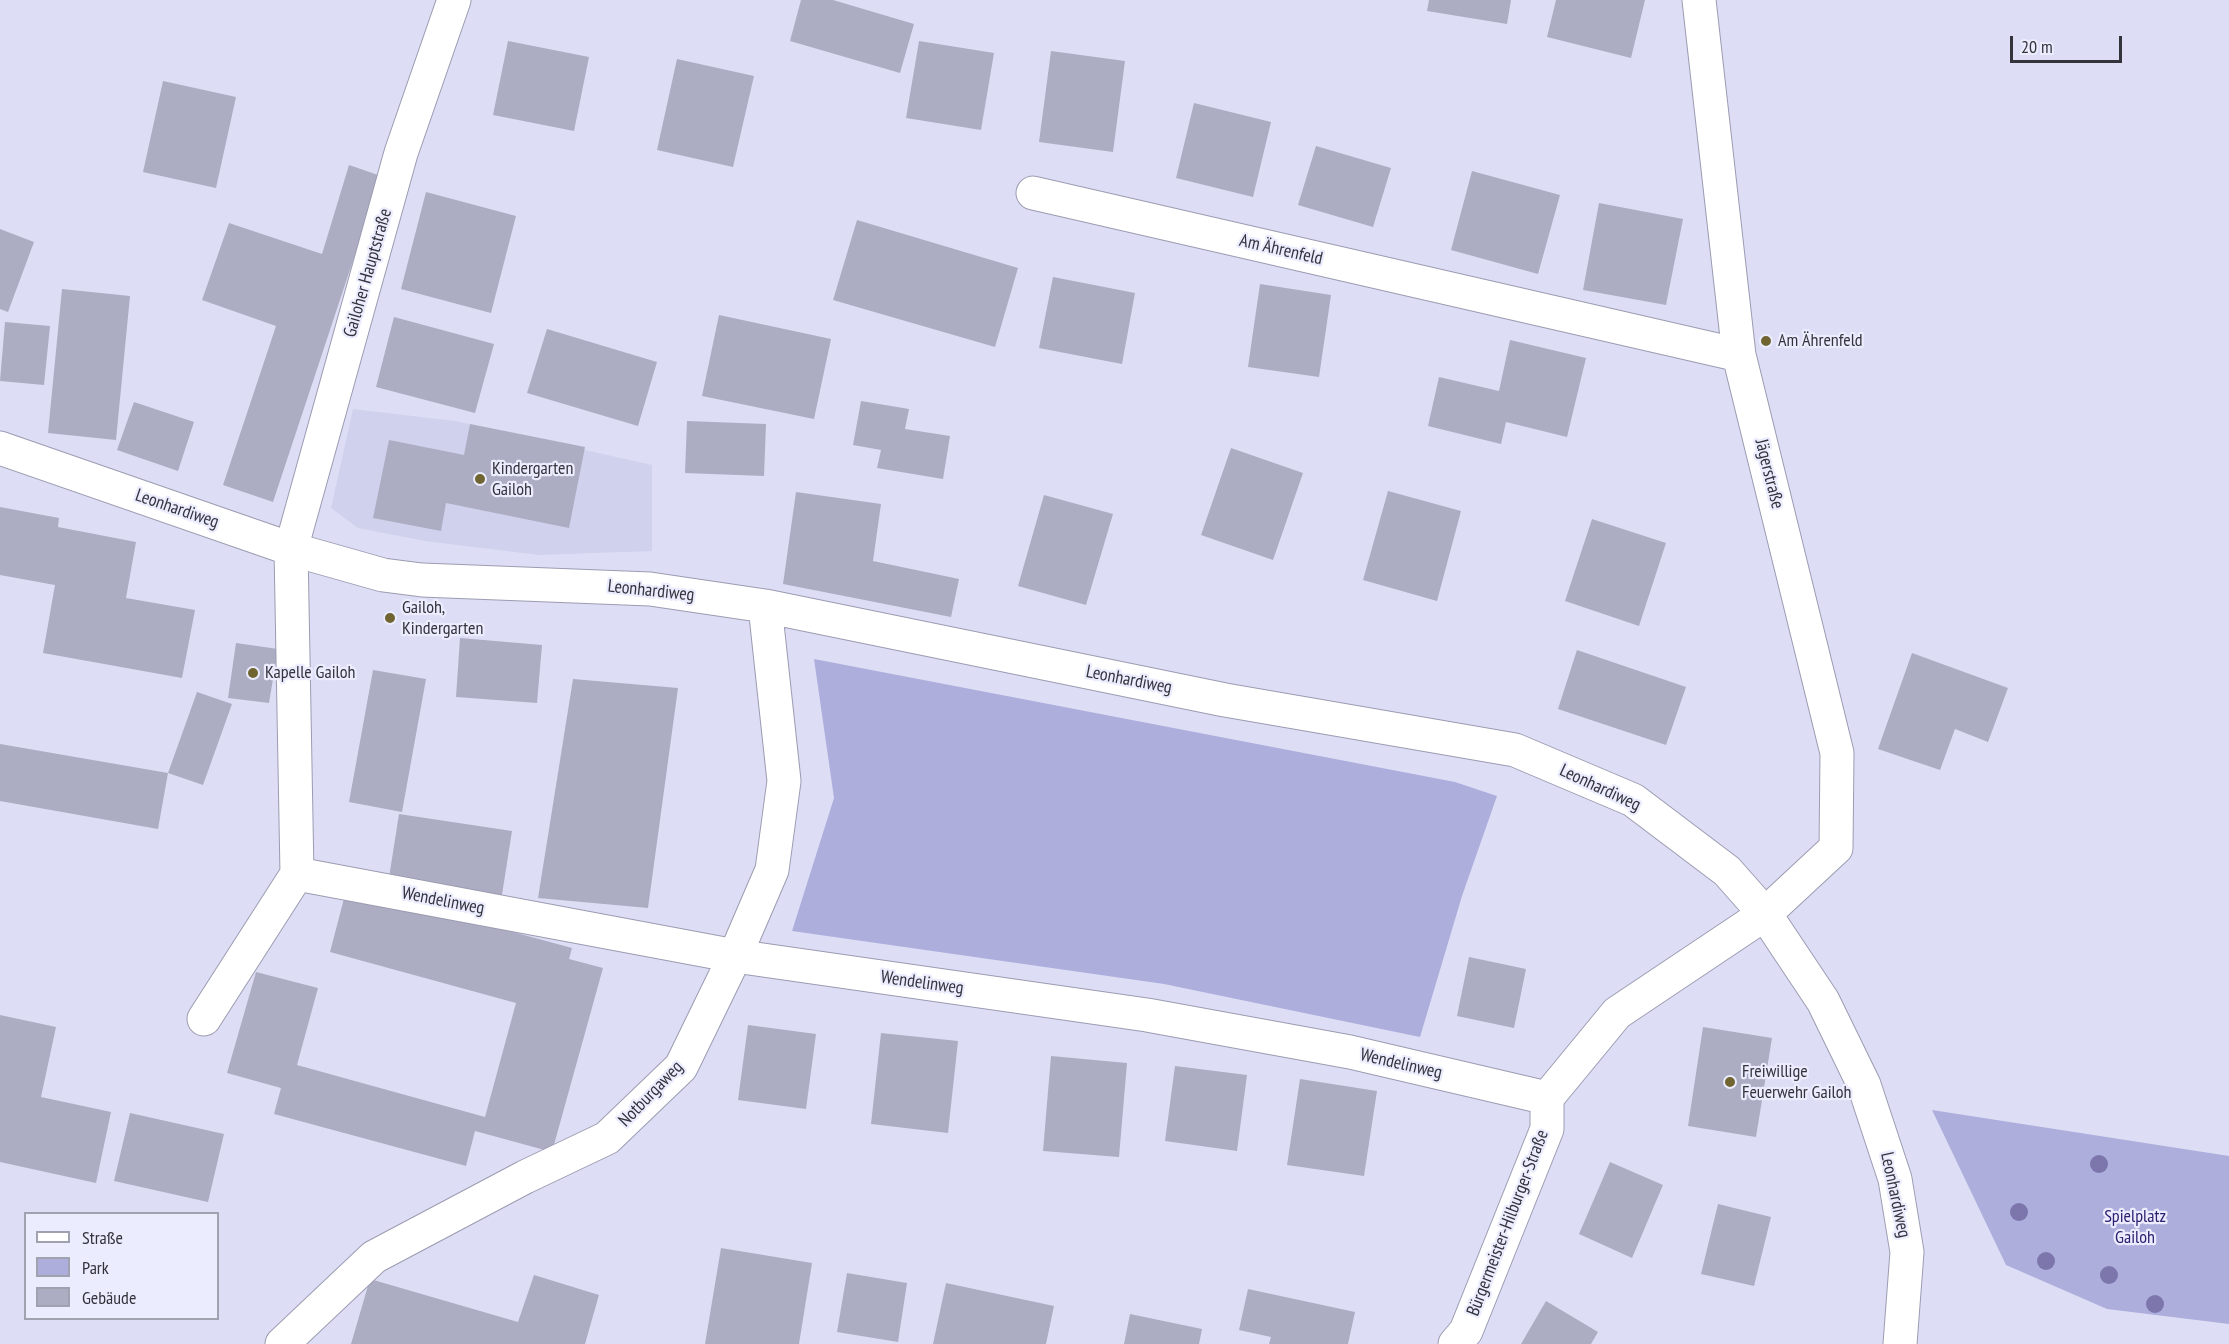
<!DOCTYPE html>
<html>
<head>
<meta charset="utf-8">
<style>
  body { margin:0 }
  #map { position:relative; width:2229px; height:1344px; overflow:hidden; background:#dddef5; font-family:"PT Sans Narrow",sans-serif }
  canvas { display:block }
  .legend { position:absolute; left:24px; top:1212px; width:195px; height:108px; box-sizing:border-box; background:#ebecfe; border:2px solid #a1a2b0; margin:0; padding:8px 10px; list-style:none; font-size:18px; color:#33333c }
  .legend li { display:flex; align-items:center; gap:12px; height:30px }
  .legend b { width:30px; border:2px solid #a1a2b0 }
  .scale { position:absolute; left:2010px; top:36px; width:112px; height:27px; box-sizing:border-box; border:3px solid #33333c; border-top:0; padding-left:8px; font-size:18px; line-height:21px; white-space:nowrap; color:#33333c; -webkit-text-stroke:4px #ebecfe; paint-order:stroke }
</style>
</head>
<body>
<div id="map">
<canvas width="2229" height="1344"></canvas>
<ul class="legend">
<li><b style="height:8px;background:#fff"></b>Straße</li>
<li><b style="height:16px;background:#adaedc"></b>Park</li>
<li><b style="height:16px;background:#acadc2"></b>Gebäude</li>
</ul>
<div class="scale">20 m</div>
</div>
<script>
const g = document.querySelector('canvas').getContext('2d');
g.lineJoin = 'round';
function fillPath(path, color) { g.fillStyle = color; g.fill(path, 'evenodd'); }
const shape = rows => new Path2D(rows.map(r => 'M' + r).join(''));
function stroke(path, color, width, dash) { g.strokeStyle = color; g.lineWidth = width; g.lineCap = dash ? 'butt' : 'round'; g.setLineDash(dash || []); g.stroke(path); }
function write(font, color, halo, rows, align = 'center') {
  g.font = font + ' "PT Sans Narrow",sans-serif'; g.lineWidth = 4.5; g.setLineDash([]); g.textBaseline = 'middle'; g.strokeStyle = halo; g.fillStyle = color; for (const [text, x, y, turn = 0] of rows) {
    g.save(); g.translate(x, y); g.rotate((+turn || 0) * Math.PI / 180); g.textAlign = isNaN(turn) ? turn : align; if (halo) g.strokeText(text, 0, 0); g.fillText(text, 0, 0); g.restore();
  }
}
const built = shape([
  [353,409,455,421,652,465,652,551,539,555,425,541,358,528,331,508]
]);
const green = shape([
  [814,659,1455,782,1497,796,1462,896,1420,1037,1164,984,792,931,834,798],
  [1932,1110,2229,1156,2229,1324,2107,1309,2006,1265]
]);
const building = shape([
  [801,0,833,0,914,24,900,73,790,41],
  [1429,0,1511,0,1507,24,1427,11],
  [1556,0,1645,0,1631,58,1547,37],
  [508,41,589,57,574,131,493,115],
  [919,41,994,53,981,130,906,118],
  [1051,51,1125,61,1113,152,1039,142],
  [677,59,754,76,733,167,657,150],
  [163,81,236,97,216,188,143,172],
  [1194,103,1271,122,1253,197,1176,178],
  [1316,146,1391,168,1373,227,1298,205],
  [349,165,381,176,273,502,223,485,276,326,202,300,229,223,322,254],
  [1472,171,1560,195,1538,274,1451,250],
  [426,192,516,216,491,313,401,289],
  [1599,203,1683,219,1666,305,1583,290],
  [857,220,1018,268,995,347,833,300],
  [0,229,34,242,8,312,0,309],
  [1053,277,1135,293,1122,364,1039,348],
  [1260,284,1331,295,1319,377,1248,367],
  [62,289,130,296,116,440,48,433],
  [719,315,831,339,814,419,702,396],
  [394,317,494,344,475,413,376,387],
  [5,322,50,326,44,385,0,381],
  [547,329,657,362,638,426,527,393],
  [1510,340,1586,358,1567,437,1506,422,1501,444,1428,426,1439,377,1499,391],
  [861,401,909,409,905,429,950,436,943,479,877,468,881,450,853,445],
  [134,402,194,422,178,471,117,450],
  [687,421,766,424,764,476,685,473],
  [470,424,585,447,569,528,446,503,441,531,373,518,389,440,464,455],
  [1231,448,1303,473,1273,560,1201,535],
  [1388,491,1461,511,1437,601,1363,580],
  [796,492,881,504,873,561,959,579,951,617,783,584],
  [1044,495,1113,514,1086,605,1018,586],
  [0,507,59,518,58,527,136,542,126,598,195,610,182,678,43,653,55,585,0,575],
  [1592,519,1666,543,1639,626,1565,601],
  [460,638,542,645,537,703,456,697],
  [236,643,278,649,269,703,228,698],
  [1577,650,1686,687,1666,745,1558,709],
  [1912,653,2008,688,1988,742,1955,729,1940,770,1878,749],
  [373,670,426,679,402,812,349,802],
  [573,679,678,688,648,908,538,898],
  [197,692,232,704,203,785,168,773],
  [0,744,168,773,158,829,0,801],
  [399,814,512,831,501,901,388,884],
  [347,887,572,948,569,959,603,968,552,1152,475,1131,466,1166,274,1114,281,1088,227,1073,256,972,318,988,297,1065,485,1117,516,1003,330,952],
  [1469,957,1526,969,1514,1028,1457,1016],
  [0,1015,56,1027,41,1097,111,1112,96,1183,0,1162],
  [748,1025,816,1034,806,1109,738,1100],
  [1703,1027,1772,1038,1756,1137,1688,1126],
  [881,1033,958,1041,948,1133,871,1124],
  [1051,1056,1127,1063,1119,1157,1043,1151],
  [1175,1066,1247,1075,1237,1151,1165,1141],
  [1300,1079,1377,1091,1364,1176,1287,1165],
  [130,1113,224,1134,208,1202,114,1181],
  [1610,1162,1663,1185,1632,1258,1579,1234],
  [1718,1204,1771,1217,1754,1286,1701,1274],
  [721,1248,812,1263,799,1344,705,1344],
  [847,1273,907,1283,898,1342,837,1332],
  [534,1275,599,1295,585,1344,351,1344,370,1279,518,1322],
  [946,1283,1054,1306,1046,1344,933,1344],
  [1248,1289,1355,1312,1348,1344,1269,1344,1271,1337,1239,1330],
  [1546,1301,1598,1332,1591,1344,1521,1344],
  [1130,1314,1202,1329,1199,1344,1124,1344]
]);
const minor = shape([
  [454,0,401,153,291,549,297,874,735,956,1147,1015,1350,1052,1547,1098],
  [1033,193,1739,355],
  [0,448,291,549,383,575,422,580,650,589,765,606,1225,700,1515,750,1633,800,1727,871,1765,914,1823,1001,1864,1085,1895,1179,1907,1252,1900,1344],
  [204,1019,297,874],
  [282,1344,374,1257,525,1177,607,1138,681,1067,735,956,772,870,784,781,765,606],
  [1455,1344,1466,1331,1547,1129,1547,1098,1617,1013,1765,914,1836,848,1837,753,1739,355,1699,0]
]);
const trees = [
  [2099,1164],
  [2019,1212],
  [2046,1261],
  [2109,1275],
  [2155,1304]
];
const markers = [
  [1766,341,6,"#706431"],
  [480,479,6,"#706431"],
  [390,618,6,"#706431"],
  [253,673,6,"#706431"],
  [1730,1082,6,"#706431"]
];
const streetNames = [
  ["Am Ährenfeld",1281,250,13],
  ["Gailoher Hauptstraße",368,273,-74],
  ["Jägerstraße",1769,474,76],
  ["Leonhardiweg",177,509,19],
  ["Leonhardiweg",651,591,6],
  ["Leonhardiweg",1129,680,11],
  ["Leonhardiweg",1600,788,25],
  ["Wendelinweg",443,901,11],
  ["Wendelinweg",922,983,8],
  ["Wendelinweg",1401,1064,13],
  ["Notburgaweg",651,1094,-46],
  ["Leonhardiweg",1895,1195,78],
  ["Bürgermeister-Hilburger-Straße",1508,1223,-69]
];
const poiNames = [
  ["Am Ährenfeld",1778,341],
  ["Kindergarten",492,469],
  ["Gailoh",492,490],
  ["Gailoh,",402,608],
  ["Kindergarten",402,629],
  ["Kapelle Gailoh",265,673],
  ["Freiwillige",1742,1072],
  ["Feuerwehr Gailoh",1742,1093]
];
const parkNames = [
  ["Spielplatz",2135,1217],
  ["Gailoh",2135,1238]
];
fillPath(built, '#cfd1ed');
fillPath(green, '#adaedc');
fillPath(building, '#acadc2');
stroke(minor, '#9b9cb1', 35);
stroke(minor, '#fff', 33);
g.fillStyle = '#7c76ac';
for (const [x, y] of trees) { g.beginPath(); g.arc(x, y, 9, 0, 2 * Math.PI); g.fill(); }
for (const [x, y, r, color] of markers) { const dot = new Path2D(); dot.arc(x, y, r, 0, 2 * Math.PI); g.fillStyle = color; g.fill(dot); stroke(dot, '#ebecfe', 2); }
write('18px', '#33333c', '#ebecfe', streetNames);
write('18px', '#33333c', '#ebecfe', poiNames, 'left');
write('18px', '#2d2171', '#ebecfe', parkNames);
</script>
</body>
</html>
